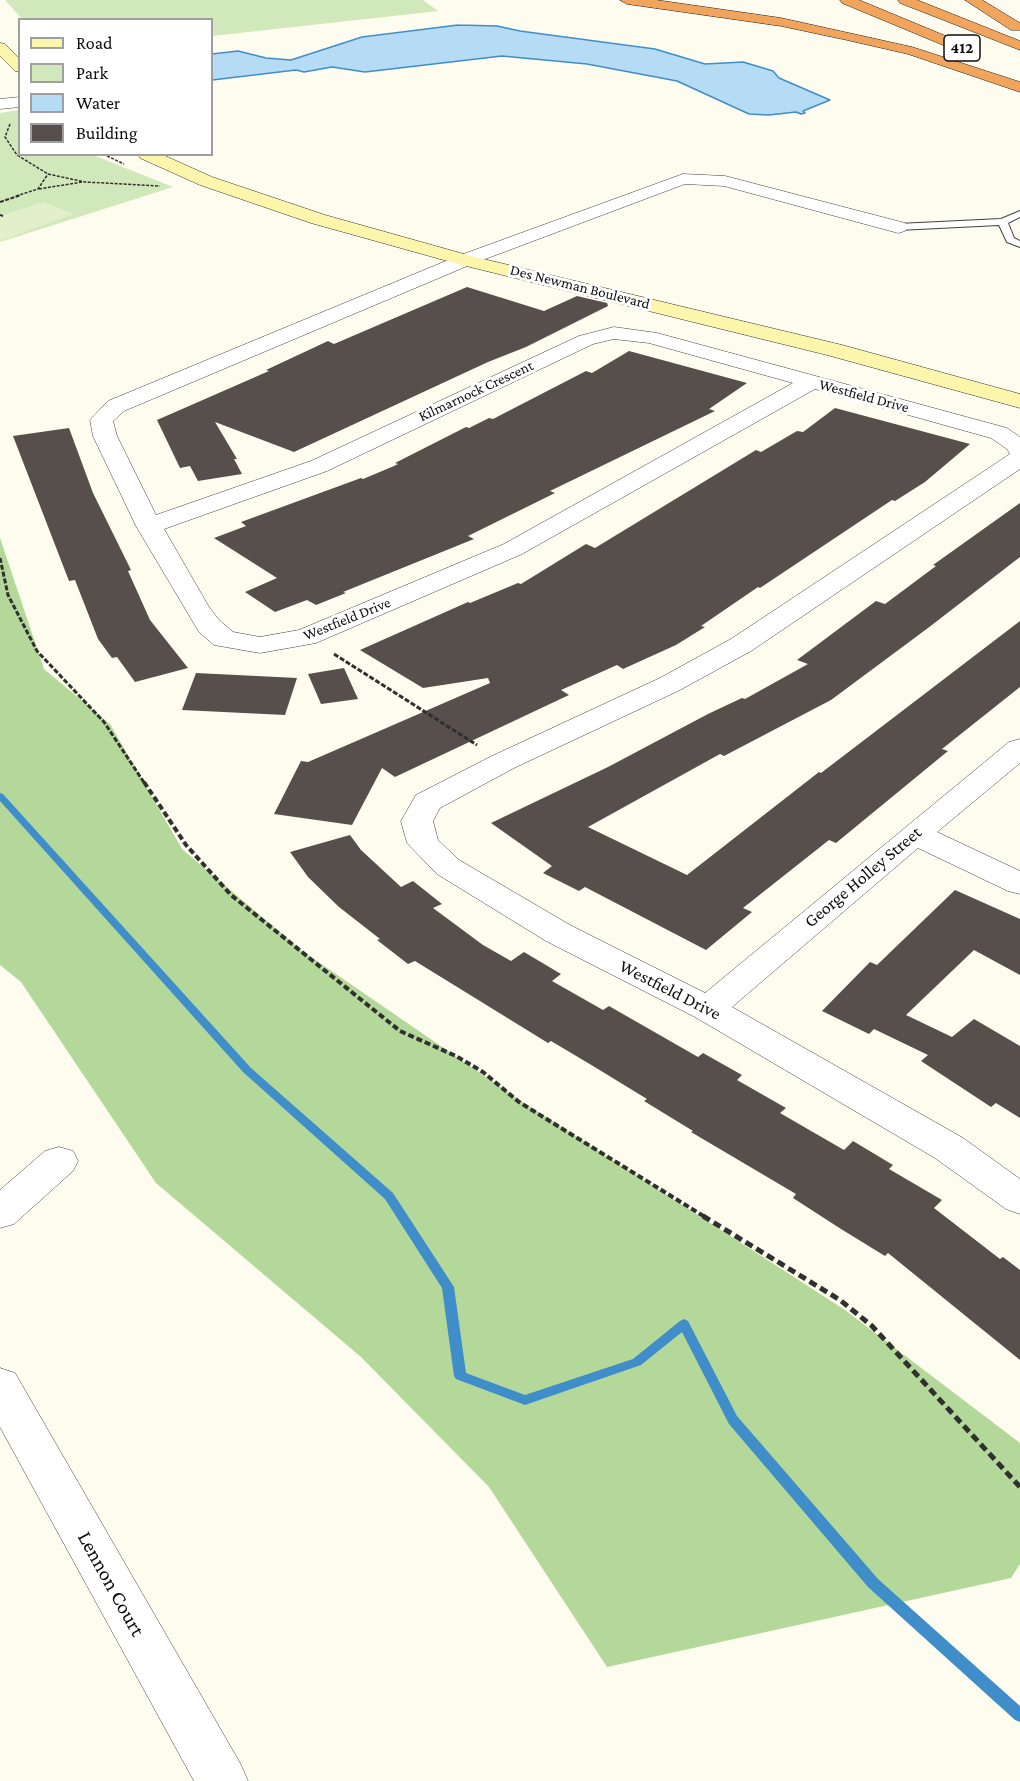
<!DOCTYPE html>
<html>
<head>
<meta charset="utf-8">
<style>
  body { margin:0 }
  #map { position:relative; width:1020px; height:1781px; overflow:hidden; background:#fefcef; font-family:"Crimson Pro",serif }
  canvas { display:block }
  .legend { position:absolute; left:18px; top:18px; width:195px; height:138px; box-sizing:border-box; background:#fff; border:2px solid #9f9f9f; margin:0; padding:8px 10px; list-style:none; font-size:18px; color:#0e0e0e }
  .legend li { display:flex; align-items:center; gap:12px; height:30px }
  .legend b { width:30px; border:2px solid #9f9f9f }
</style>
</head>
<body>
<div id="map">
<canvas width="1020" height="1781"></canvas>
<ul class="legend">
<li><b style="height:8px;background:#fcf6ad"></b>Road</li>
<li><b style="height:16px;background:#d1e8ba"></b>Park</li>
<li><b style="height:16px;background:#b6dbf4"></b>Water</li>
<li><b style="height:16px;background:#564f4b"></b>Building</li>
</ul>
</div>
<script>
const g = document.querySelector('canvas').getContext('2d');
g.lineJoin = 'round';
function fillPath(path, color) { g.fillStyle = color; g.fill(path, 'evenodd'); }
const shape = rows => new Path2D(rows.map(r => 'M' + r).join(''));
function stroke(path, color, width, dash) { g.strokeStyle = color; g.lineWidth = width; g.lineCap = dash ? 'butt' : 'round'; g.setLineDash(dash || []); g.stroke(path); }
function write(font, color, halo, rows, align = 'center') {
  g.font = font + ' "Crimson Pro",serif'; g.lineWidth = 6; g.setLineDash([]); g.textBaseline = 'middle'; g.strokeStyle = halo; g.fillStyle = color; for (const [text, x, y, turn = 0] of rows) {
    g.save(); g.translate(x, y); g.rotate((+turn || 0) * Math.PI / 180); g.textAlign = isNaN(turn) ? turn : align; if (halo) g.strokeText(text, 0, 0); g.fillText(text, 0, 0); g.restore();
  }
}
const green = shape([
  [5,0,423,0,438,11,212,36,212,20,22,19],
  [19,110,20,154,93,155,173,187,0,242,0,113]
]);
const forest = shape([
  [0,538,44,669,110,724,182,849,301,950,515,1097,845,1310,1020,1443,1020,1564,1011,1578,607,1667,489,1487,361,1357,156,1183,21,982,0,965]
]);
const pitch = shape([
  [44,202,74,214,0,241,0,216]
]);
const water = shape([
  [458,25,497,26,520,31,655,49,705,64,743,62,773,71,779,78,830,100,803,111,805,113,801,114,796,112,769,115,749,114,677,81,587,64,502,56,365,72,332,67,304,72,296,70,212,80,212,54,238,51,266,58,291,60,362,37,458,25]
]);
const stream = shape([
  [0,793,3,794,251,1068,393,1193,454,1287,466,1373,525,1395,633,1359,680,1321,684,1319,688,1321,737,1416,878,1579,1020,1706,1020,1722,1015,1720,868,1587,729,1424,682,1332,641,1365,525,1405,456,1379,454,1376,442,1288,385,1199,243,1072,0,801,0,793]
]);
const building = shape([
  [467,287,544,311,577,296,607,303,608,306,526,347,488,362,294,452,215,422,237,459,234,459,242,474,198,481,190,466,180,468,157,420,269,371,266,370,328,341,334,344],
  [629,351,747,383,709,409,715,411,550,491,555,493,468,536,474,539,343,592,346,593,316,605,307,600,275,612,245,592,277,578,214,538,246,526,241,522,361,478,363,479,394,466,398,464,395,463,466,427,469,428,489,418,493,419,586,371,592,373],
  [835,408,970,444,925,482,895,501,892,500,760,588,758,587,701,626,705,627,676,645,623,669,617,665,561,690,569,695,395,777,382,768,352,825,274,814,301,761,308,762,490,683,488,678,423,688,360,650,468,602,470,603,518,583,521,584,586,544,595,548,756,450,761,452,797,431,803,432],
  [69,428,93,493,131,570,128,571,150,620,188,668,135,682,117,657,112,658,98,639,75,580,69,581,13,436],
  [1020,503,1020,557,928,628,831,700,724,756,720,754,588,827,687,875,819,772,821,773,1020,621,1020,687,942,749,948,751,836,843,829,840,743,908,752,912,706,950,585,887,579,891,543,873,552,866,491,823,608,767,708,714,742,698,745,699,808,664,797,660,876,601,885,604,936,566,933,565],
  [344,668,358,699,321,704,308,674],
  [196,673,297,678,285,715,182,710],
  [350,835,361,850,401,887,413,881,442,904,433,908,483,945,511,961,524,952,561,974,552,981,603,1010,609,1006,698,1057,703,1053,742,1075,737,1080,786,1108,780,1113,844,1150,853,1141,893,1165,889,1169,942,1200,934,1208,1000,1259,1003,1257,1020,1270,1020,1360,888,1253,885,1256,841,1229,793,1198,796,1194,691,1132,693,1131,644,1101,647,1099,593,1066,551,1041,548,1043,415,961,408,964,377,940,380,939,339,907,308,877,290,852],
  [955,890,1020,919,1020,975,974,950,906,1015,952,1037,974,1019,1020,1046,1020,1118,996,1103,991,1107,921,1061,928,1055,874,1029,869,1034,822,1011,870,962,877,965]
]);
const pathFar4 = shape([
  [10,124,5,137,17,155,48,174,85,182,160,186],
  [103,154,124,164],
  [39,189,82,182],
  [16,196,38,189,48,174]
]);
const pathFar3 = shape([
  [0,202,21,195],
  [0,215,3,216]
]);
const pathFar2 = shape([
  [0,558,8,595,37,651,104,722,145,784],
  [334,654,477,745]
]);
const pathFar1 = shape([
  [144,782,186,845,231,895,400,1031,456,1056,483,1072,519,1102,705,1217]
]);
const path = shape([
  [703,1216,840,1300,872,1326,1020,1487]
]);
const lane = shape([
  [1020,211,1020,217,1008,223,1014,238,1020,241,1020,247,1007,242,999,225,898,230,893,227,898,224,1001,219,1020,211]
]);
const street = shape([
  [20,97,20,107,0,109,0,99,20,97],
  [683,174,725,176,905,223,907,227,905,231,898,233,724,186,685,184,472,264,124,411,113,421,117,436,156,515,311,461,579,336,614,327,657,333,1007,428,1020,437,1020,469,751,651,680,690,514,768,440,808,433,821,438,840,459,860,570,925,705,993,1009,742,1020,739,1020,763,937,832,1020,871,1020,894,1008,891,918,848,732,1007,963,1138,1020,1179,1020,1214,1006,1209,935,1158,695,1017,546,941,437,874,407,843,401,821,416,795,492,756,660,678,731,639,1010,454,1007,449,991,438,815,389,522,554,316,643,260,653,214,645,199,632,136,526,93,436,90,420,108,401,458,256,683,174],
  [614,339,649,343,793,383,504,544,299,630,260,637,233,632,219,620,209,607,164,529,327,471,593,344,614,339],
  [59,1147,73,1151,78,1161,73,1171,14,1224,0,1228,0,1190,45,1151,59,1147],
  [0,1368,15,1373,240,1763,248,1781,194,1781,0,1427,0,1368]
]);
const secondary = shape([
  [0,43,5,44,20,59,20,72,15,71,0,56,0,43],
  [138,154,161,154,212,177,325,215,471,256,842,345,1020,394,1020,408,827,355,458,264,311,223,200,185,140,158,138,154]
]);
const highway = shape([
  [620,0,656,0,781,18,912,47,1020,82,1020,92,908,54,847,40,781,26,627,4,620,0],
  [840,0,859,0,953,39,955,42,948,46,943,45,842,3,840,0],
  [898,0,917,0,1020,41,1020,50,900,3,898,0],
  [965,0,982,0,1020,23,1020,30,1011,30,965,0]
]);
const farStreetnames = [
  ["Des Newman Boulevard",580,287,14],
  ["Kilmarnock Crescent",476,391,-25],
  ["Westfield Drive",864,396,15],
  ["Westfield Drive",347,619,-22]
];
const shields = [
  [962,48,36]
];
const shieldNames = [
  ["412",962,48]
];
const streetNames = [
  ["George Holley Street",863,877,-40],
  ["Westfield Drive",670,990,27]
];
const nearStreetnames = [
  ["Lennon Court",111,1584,61]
];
fillPath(green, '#d1e8ba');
fillPath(forest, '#b4d89a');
fillPath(pitch, '#e2efcb');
fillPath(water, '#b6dbf4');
stroke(water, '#3f8ec9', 1.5);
fillPath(stream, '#3f8ec9');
fillPath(building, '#564f4b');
stroke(lane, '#414141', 2);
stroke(street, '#414141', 1);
stroke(secondary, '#303030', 1);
stroke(highway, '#1f1f1f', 1);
stroke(pathFar4, '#303030', 1.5, [3, 1.5]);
stroke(pathFar3, '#303030', 2, [4, 1.5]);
stroke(pathFar2, '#303030', 3, [5, 2]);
stroke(pathFar1, '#303030', 4, [6, 3]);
stroke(path, '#303030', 5, [8, 4.5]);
fillPath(lane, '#fff');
fillPath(street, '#fff');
fillPath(secondary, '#fcf6ad');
fillPath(highway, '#f0a45c');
write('15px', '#0e0e0e', '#fff', farStreetnames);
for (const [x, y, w] of shields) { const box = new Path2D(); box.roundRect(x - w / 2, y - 13, w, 26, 4.5); g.fillStyle = '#fff'; g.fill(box); stroke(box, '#0e0e0e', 1.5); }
write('bold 16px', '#0e0e0e', null, shieldNames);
write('18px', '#0e0e0e', '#fff', streetNames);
write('21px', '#0e0e0e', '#fff', nearStreetnames);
</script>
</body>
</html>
